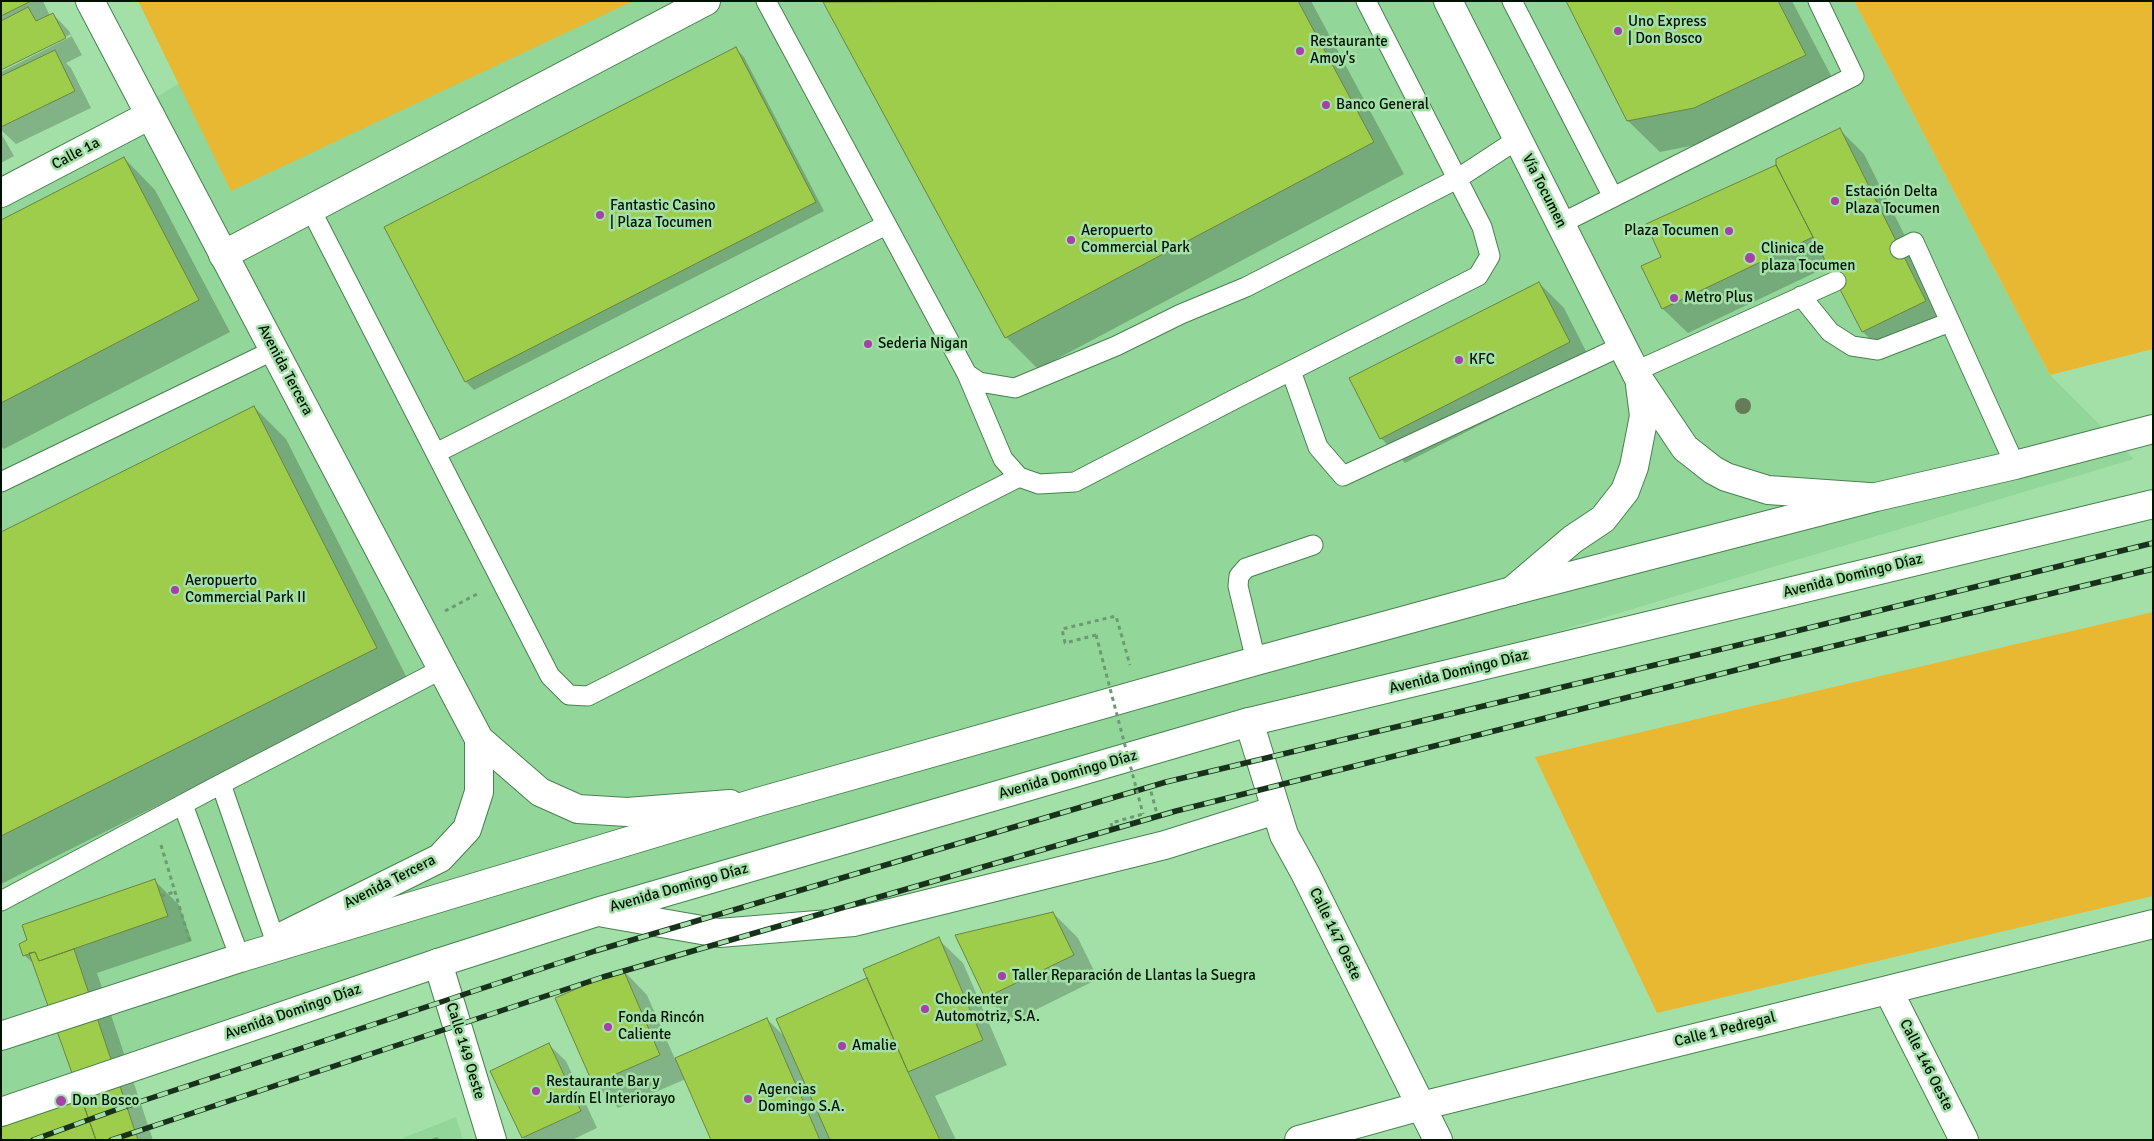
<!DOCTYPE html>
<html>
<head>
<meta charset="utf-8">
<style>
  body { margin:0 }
  #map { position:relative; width:2154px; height:1141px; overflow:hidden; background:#a3e0a8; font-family:Signika,sans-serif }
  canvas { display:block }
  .frame { position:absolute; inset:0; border:2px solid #001202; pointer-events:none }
</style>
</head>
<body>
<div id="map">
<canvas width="2154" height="1141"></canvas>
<div class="frame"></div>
</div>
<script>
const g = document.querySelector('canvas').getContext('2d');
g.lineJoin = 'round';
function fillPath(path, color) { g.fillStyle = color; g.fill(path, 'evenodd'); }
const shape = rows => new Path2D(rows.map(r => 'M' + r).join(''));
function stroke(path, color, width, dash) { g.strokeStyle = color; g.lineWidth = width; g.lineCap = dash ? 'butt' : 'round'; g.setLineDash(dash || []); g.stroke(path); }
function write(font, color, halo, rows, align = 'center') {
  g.font = font + ' Signika,sans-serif'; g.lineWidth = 5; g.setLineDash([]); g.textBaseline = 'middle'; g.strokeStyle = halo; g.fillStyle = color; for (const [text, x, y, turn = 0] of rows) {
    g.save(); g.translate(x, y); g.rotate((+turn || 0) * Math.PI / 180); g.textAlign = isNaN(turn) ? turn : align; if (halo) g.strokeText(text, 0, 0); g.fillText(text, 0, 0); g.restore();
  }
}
const built = shape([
  [223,1,1854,1,2050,375,2134,459,1,1097,1,192,181,82],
  [456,1117,463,1140,398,1140]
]);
const green = shape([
  [138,1,633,1,231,191],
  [1854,1,2153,1,2153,349,2050,375],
  [2153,612,2153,896,1657,1013,1535,757]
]);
const shadow = shape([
  [1,1,43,1,50,16,53,14,69,31,82,55,66,63,71,68,91,108,16,144,1,130,1,72,72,36,71,34,1,69],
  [827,1,1311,1,1404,174,1038,369,1006,337,825,2],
  [1567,1,1792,1,1837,87,1726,139,1660,152,1628,121],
  [736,49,744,57,824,211,474,390,466,382],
  [1839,129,1864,154,1950,326,1887,356,1863,332,1829,266,1688,333,1663,309,1643,266,1662,258,1648,225,1777,166],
  [1,133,14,156,1,163],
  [124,158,155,190,230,332,4,449,1,446,1,222],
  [1539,283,1564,308,1594,367,1405,463,1381,438],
  [254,407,286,439,408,680,1,884,1,534],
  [155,881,179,905,192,941,97,973,153,1140,1,1140,79,1089,35,965,24,955],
  [1053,913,1078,938,1098,979,1011,1022,986,997],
  [938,939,963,963,1007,1065,935,1096,956,1140,712,1140,686,1079,618,1108,594,1083,623,970,647,995,675,1059,767,1019,785,1037,867,979],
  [549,1045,566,1061,597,1128,572,1140,525,1140,492,1071],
  [437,1137,440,1140,428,1140]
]);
const building = shape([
  [1,1,31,1,1,16,1,1],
  [1298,1,1374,142,1005,338,823,2,1298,1],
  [1566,1,1778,1,1806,55,1694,108,1627,121,1566,1],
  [28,7,36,21,53,13,66,38,1,70,1,21,28,7],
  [736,47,816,202,465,382,384,227,736,47],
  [55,50,75,91,1,127,1,76,55,50],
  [1840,128,1926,301,1862,332,1776,165,1776,159,1840,128],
  [124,157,199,300,1,403,1,220,124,157],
  [1776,165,1813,237,1662,309,1641,266,1661,257,1646,224,1776,165],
  [1539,282,1570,342,1380,439,1349,378,1539,282],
  [254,406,377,648,1,836,1,532,254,406],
  [155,879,168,916,39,961,35,952,23,956,19,944,27,940,22,925,155,879],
  [1053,912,1074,955,985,998,955,935,1053,912],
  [939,937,983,1040,908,1072,863,969,939,937],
  [74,949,138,1140,96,1140,29,953,35,952,39,961,74,949],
  [623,969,660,1055,593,1084,555,998,623,969],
  [867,978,908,1072,940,1140,830,1140,776,1019,867,978],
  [767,1018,820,1140,711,1140,675,1058,767,1018],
  [549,1043,581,1111,522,1138,490,1071,549,1043],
  [78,1088,96,1140,1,1140,1,1114,78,1088]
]);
const path = shape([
  [445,611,477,594],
  [1096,635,1065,643,1062,629,1116,616,1130,665],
  [1149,784,1157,814],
  [1112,827,1111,823,1143,814],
  [161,845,190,942],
  [161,896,174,892]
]);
const lane = shape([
  [766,1,967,374,1003,459,1019,477,1039,484,1075,482,1233,400,1478,276,1490,256,1482,227,1366,1],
  [1512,1,1613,197],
  [310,208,550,676,569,695,588,696,1019,477],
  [1560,224,1854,76,1818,1],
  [1900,249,1914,242,2015,465],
  [1801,296,1830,332,1852,346,1878,350,1950,322],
  [1291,371,1318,447,1343,476,1622,346],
  [1636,371,1836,281],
  [967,374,979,382,1015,388,1116,346,1181,314,1246,287,1457,179,1518,139],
  [436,453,886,225],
  [1,482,274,350],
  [1256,661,1238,586,1239,576,1246,568,1313,545],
  [221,784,275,940],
  [183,805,240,958],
  [1,901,221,784,442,669]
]);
const street = shape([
  [90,1,150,115],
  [1448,1,1640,381,1685,448,1713,470,1726,477,1768,490,1869,497],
  [223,255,706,1],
  [1512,591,1573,539,1603,519,1625,491,1634,467,1644,416,1640,385],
  [1249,722,1284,835,1305,873,1438,1140],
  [438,963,492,1140],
  [1888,990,1964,1140],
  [1299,1140,1421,1106,2153,924]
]);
const secondary = shape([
  [1,193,150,115,479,739,540,792,578,809,627,812,730,804],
  [279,938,440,858,467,829,479,792,479,739]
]);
const primary = shape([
  [604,913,719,933,854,922,1165,845,1276,810],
  [1,1036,240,958,758,802,1256,661,1512,591,1876,497,2015,465,2153,429],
  [1,1112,438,963,597,912,1249,722,2153,504]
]);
const rail = shape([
  [33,1140,121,1108,595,951,1166,782,1776,636,2153,543],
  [111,1140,603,977,1176,811,1780,659,2153,569]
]);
const pathBridge = shape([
  [1096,635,1143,814]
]);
const trees = [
  [1743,406]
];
const markers = [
  [1618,31,5,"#a541a7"],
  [1300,51,5,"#a541a7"],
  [1326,105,5,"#a541a7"],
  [1835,201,5,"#a541a7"],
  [600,215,5,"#a541a7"],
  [1729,231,5,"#a541a7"],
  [1071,240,5,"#a541a7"],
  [1750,258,6,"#a541a7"],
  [1674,298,5,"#a541a7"],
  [868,344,5,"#a541a7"],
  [1459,360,5,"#a541a7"],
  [175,590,5,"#a541a7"],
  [1002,976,5,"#a541a7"],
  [925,1009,5,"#a541a7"],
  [608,1027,5,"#a541a7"],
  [842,1046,5,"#a541a7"],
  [536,1091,5,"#a541a7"],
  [748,1099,5,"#a541a7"],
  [61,1101,6,"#a541a7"]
];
const poiNames = [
  ["Uno Express",1628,22],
  ["| Don Bosco",1628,39],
  ["Restaurante",1310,42],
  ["Amoy's",1310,59],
  ["Banco General",1336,105],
  ["Estación Delta",1845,192],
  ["Plaza Tocumen",1845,209],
  ["Fantastic Casino",610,206],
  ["| Plaza Tocumen",610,223],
  ["Aeropuerto",1081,231],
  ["Commercial Park",1081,248],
  ["Plaza Tocumen",1719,231,"right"],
  ["Clinica de",1761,249],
  ["plaza Tocumen",1761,266],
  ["Metro Plus",1684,298],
  ["Sederia Nigan",878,344],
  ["KFC",1469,360],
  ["Aeropuerto",185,581],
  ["Commercial Park II",185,598],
  ["Taller Reparación de Llantas la Suegra",1012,976],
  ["Chockenter",935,1000],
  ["Automotriz, S.A.",935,1017],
  ["Fonda Rincón",618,1018],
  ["Caliente",618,1035],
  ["Amalie",852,1046],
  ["Restaurante Bar y",546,1082],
  ["Jardín El Interiorayo",546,1099],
  ["Agencias",758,1090],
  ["Domingo S.A.",758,1107],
  ["Don Bosco",72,1101]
];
const streetNames = [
  ["Calle 1a",76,154,-28],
  ["Vía Tocumen",1544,191,63],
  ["Avenida Tercera",285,370,62],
  ["Avenida Domingo Díaz",1853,576,-14],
  ["Avenida Domingo Díaz",1459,672,-14],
  ["Avenida Domingo Díaz",1068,775,-16],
  ["Avenida Tercera",390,882,-27],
  ["Avenida Domingo Díaz",679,888,-16],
  ["Calle 147 Oeste",1335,934,64],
  ["Avenida Domingo Díaz",293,1012,-19],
  ["Calle 1 Pedregal",1725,1030,-14],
  ["Calle 149 Oeste",465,1051,73],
  ["Calle 146 Oeste",1926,1065,63]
];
fillPath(built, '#93d699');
fillPath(green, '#e9b833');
fillPath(shadow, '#0003');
fillPath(building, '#9ecc4b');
stroke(building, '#6b8541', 1);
stroke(lane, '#48824f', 21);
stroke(street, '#48824f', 30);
stroke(secondary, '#48824f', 30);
stroke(primary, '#48824f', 30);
stroke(path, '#6d9b71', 3, [4, 4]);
stroke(lane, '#fff', 19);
stroke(street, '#fff', 28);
stroke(secondary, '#fff', 28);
stroke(primary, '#fff', 28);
stroke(rail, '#18311b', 5.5);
stroke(rail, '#a3e0a8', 4, [11]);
stroke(pathBridge, '#6d9b71', 3, [4, 4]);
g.fillStyle = '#667c57';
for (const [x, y] of trees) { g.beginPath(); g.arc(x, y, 8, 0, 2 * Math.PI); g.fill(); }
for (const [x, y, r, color] of markers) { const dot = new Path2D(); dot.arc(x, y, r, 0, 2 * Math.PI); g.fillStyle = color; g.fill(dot); stroke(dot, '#a3e0a8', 2); }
write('15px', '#001202', '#a3e0a8', poiNames, 'left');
write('15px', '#001202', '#a3e0a8', streetNames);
</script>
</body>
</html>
